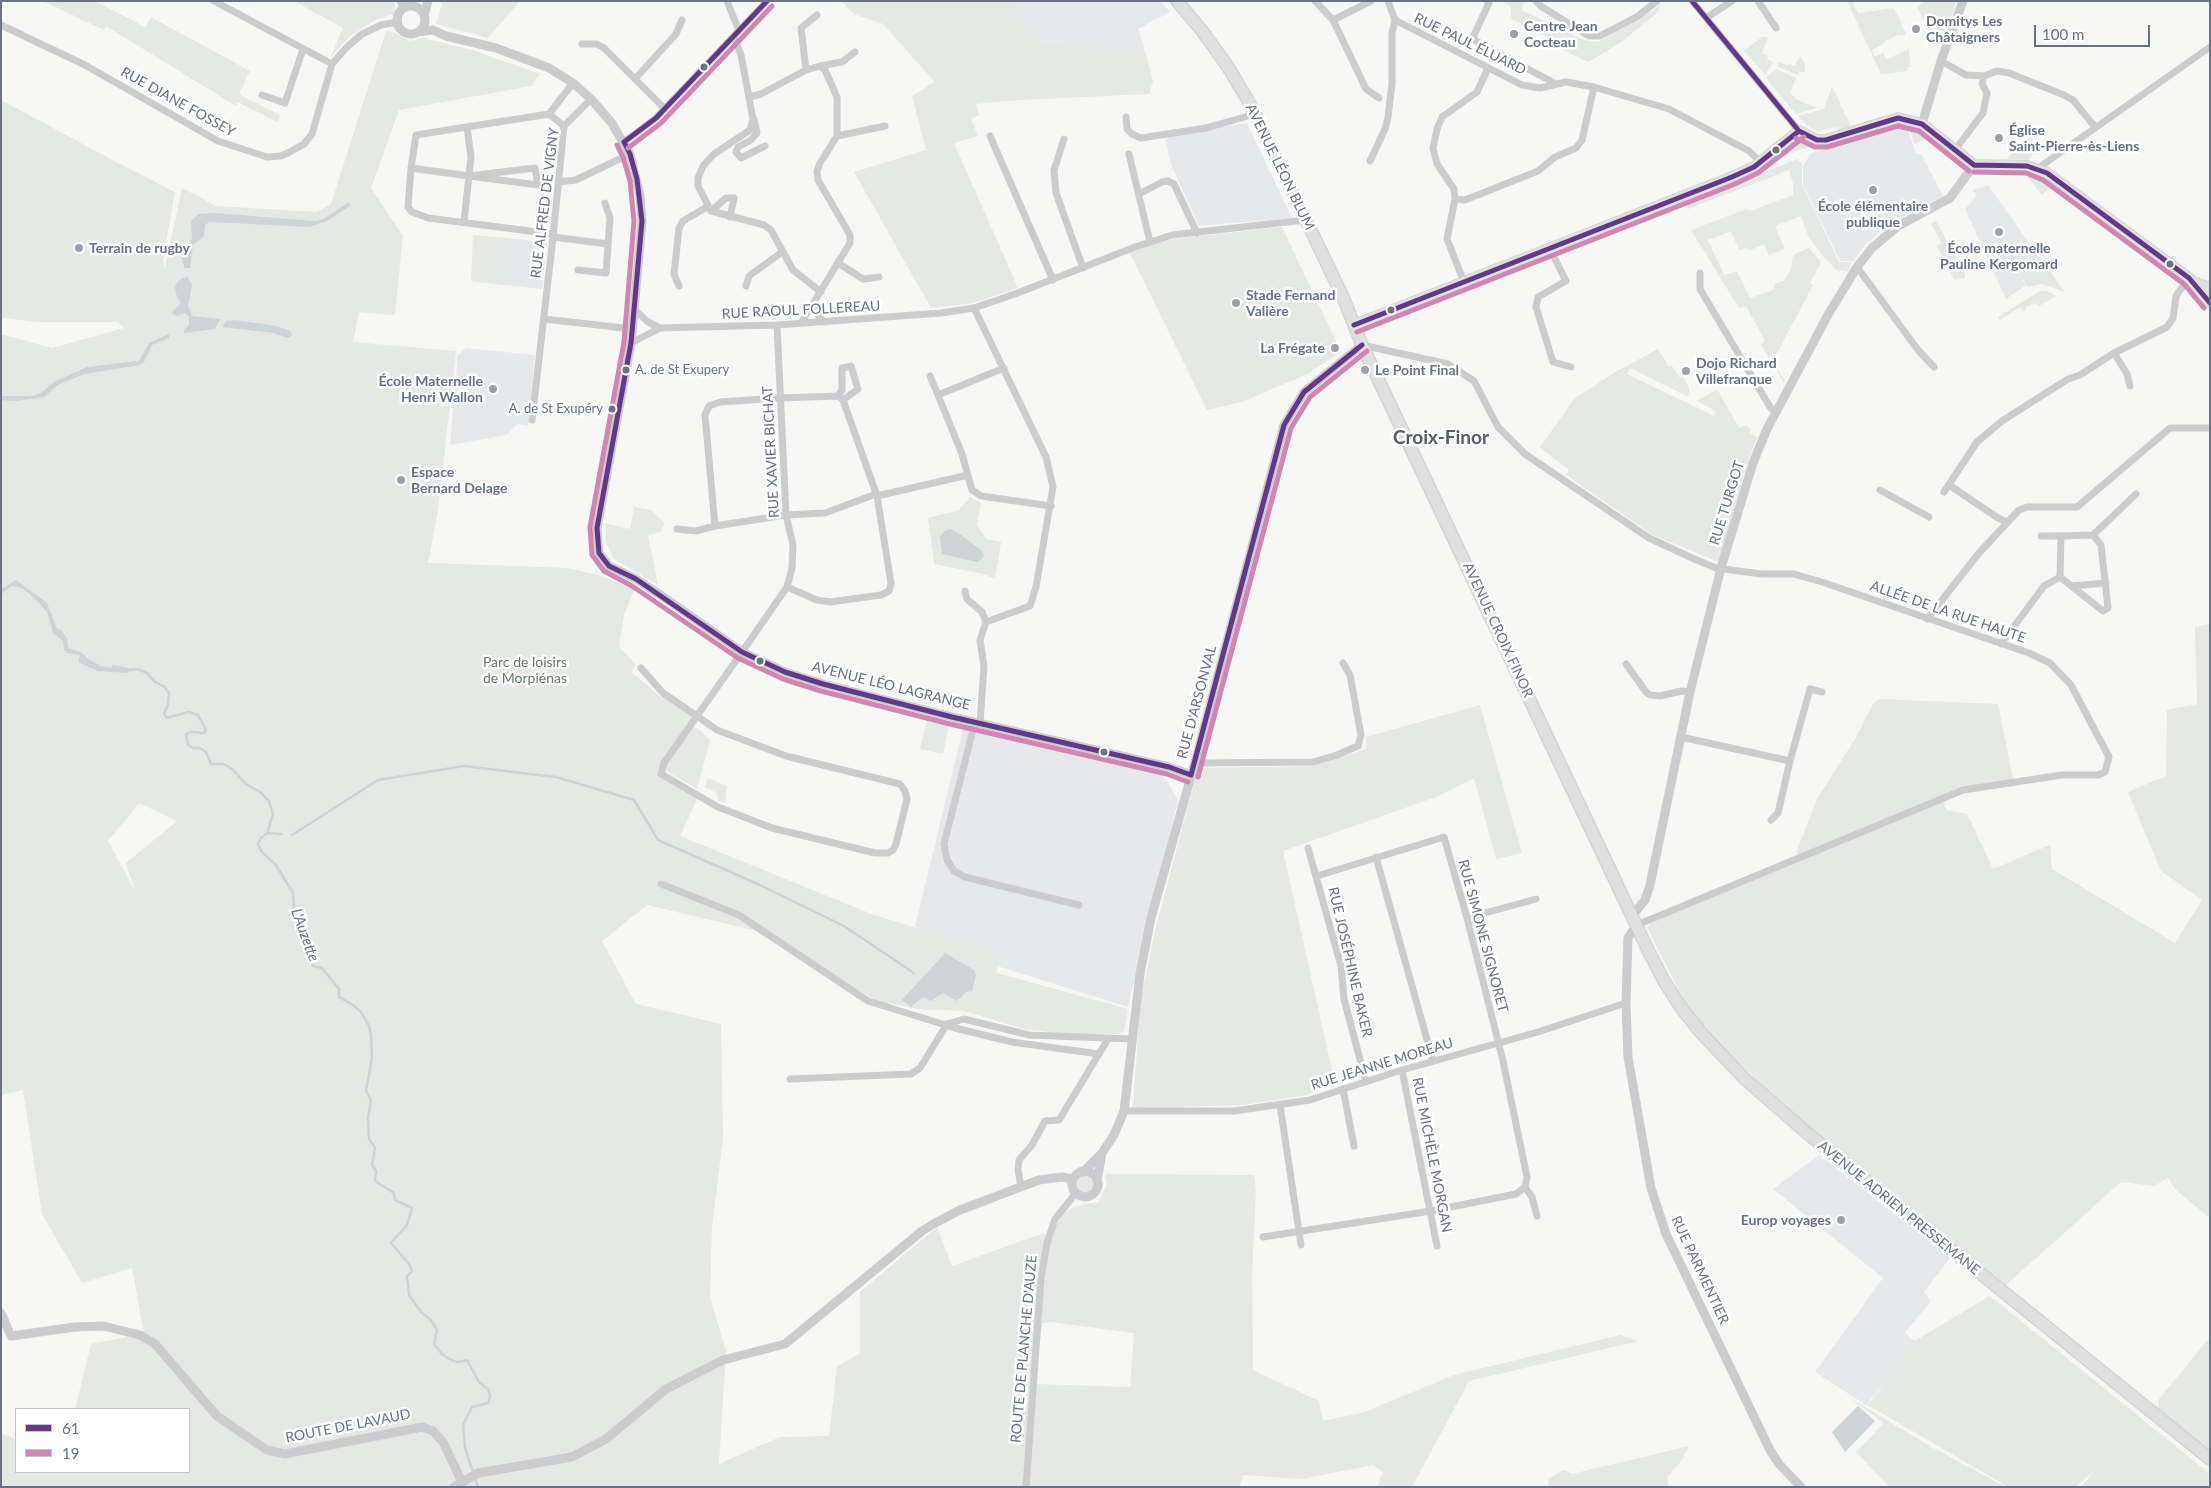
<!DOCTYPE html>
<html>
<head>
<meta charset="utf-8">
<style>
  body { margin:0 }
  #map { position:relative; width:2211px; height:1488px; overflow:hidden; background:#f7f7f6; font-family:Lato,sans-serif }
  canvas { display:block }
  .frame { position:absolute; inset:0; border:2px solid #6a7283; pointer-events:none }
  .legend { position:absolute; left:15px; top:1408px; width:175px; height:65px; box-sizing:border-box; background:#fff; border:1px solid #c3c7cd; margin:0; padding:6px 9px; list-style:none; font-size:15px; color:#6a7283 }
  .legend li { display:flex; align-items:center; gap:10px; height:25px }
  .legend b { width:25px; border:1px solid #c3c7cd }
  .scale { position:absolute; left:2034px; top:25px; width:116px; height:22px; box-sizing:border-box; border:2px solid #6a7283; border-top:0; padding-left:6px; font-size:15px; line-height:18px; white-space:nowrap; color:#6a7283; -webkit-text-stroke:4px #fff; paint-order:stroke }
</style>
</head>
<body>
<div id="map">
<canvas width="2211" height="1488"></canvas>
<div class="frame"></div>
<ul class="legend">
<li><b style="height:6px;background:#623888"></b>61</li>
<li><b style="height:6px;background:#d085b2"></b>19</li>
</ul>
<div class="scale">100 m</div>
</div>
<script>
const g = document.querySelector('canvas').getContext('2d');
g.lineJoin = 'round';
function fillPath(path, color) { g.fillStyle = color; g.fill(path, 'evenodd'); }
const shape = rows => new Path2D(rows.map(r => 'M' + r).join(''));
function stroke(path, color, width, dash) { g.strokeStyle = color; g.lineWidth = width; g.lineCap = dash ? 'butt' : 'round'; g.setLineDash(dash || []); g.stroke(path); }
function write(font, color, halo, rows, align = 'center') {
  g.font = font + ' Lato,sans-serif'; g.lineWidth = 5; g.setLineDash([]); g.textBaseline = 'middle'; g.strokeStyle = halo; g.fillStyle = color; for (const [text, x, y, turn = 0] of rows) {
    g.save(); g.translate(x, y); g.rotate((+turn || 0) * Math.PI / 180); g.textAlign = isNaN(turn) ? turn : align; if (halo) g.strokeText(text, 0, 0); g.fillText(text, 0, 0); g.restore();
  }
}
const built = shape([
  [1014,1,1160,1,1170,12,1138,29,1146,54,1100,55,1099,44,1035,42,1018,17],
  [1247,123,1292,218,1199,226,1172,167,1165,141,1169,135],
  [1897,123,1906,125,1916,154,1921,154,1943,196,1892,223,1867,243,1853,261,1840,261,1803,184,1803,167,1810,154],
  [1988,185,2038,256,2018,272,2026,285,2006,299,1965,209,1976,196,1973,190],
  [509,238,547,243,542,289,503,285],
  [466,348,535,355,528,426,517,424,507,435,450,445,458,355],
  [963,729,1154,768,1168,782,1178,800,1128,1007,965,956,915,926],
  [1819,1155,1950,1258,1924,1292,1931,1301,1905,1333,1917,1343,1866,1405,1815,1372,1883,1278,1773,1189]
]);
const green = shape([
  [43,1,95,1,145,27,151,17,250,71,239,94,280,115,278,122,237,102,236,106,106,26,104,30],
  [294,1,395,1,394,14,375,20,350,36,330,58,343,28],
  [443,1,520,1,488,38,436,24],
  [841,1,1014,1,1018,17,1035,42,1099,44,1101,55,1146,54,1153,81,1149,94,1019,100,976,104,979,115,971,119,978,136,954,143,1018,288,973,303,931,308,854,172,926,150,912,96,935,82,883,24,854,14],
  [1501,1,1524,1,1521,10,1584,40,1598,42,1655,9,1662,2,1657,13,1620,43,1588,62,1563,50,1565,46,1511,18,1511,6],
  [1847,1,1852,1,1858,13,1894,8,1906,33,1903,36,1898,35,1885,41,1883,44,1872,50,1875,57,1883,53,1887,59,1909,49,1910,67,1907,68,1907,71,1881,74],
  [1927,1,1956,1,1944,41,1942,30,1929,32,1917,6],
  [386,31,393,32,410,41,426,37,427,39,475,51,540,74,531,86,399,110,371,188,403,236,395,315,359,312,353,342,456,351,438,511,428,563,568,568,601,576,635,589,624,614,619,646,635,664,632,673,661,697,697,716,661,773,698,797,680,836,874,915,998,953,997,973,1128,1009,1124,1031,1119,1034,1065,1034,1024,1029,964,1011,918,1009,889,1003,886,1006,753,930,647,905,602,941,636,1004,721,1024,723,1137,712,1228,710,1297,726,1351,719,1464,780,1437,829,1436,837,1366,860,1354,860,1292,937,1227,952,1266,1041,1234,1052,1234,1062,1215,1076,1206,1098,1202,1107,1185,1105,1174,1254,1175,1256,1191,1252,1272,1253,1370,1319,1401,1323,1421,1362,1413,1454,1375,1620,1335,1639,1341,1469,1381,1412,1487,1377,1487,1383,1472,1373,1465,1302,1479,1243,1475,1239,1487,1,1487,1,1433,16,1439,16,1472,189,1472,189,1409,75,1409,91,1344,144,1334,132,1268,82,1283,42,1214,23,1090,1,1095,1,334,52,348,124,328,118,322,38,322,1,318,1,100,120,164,175,192,163,260,165,268,182,188,216,206,317,212,331,204],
  [139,803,177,821,126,863,135,891,108,841],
  [1050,1322,1134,1333,1130,1387,1036,1384,1042,1323],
  [1763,36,1768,38,1762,53,1768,56,1767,59,1773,62,1765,75,1744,51],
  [1800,55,1805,64,1805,73,1800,71,1798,75,1777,66,1779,62,1788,66,1789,64,1795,66],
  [1776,69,1796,78,1790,94,1796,97,1795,99,1817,108,1796,114,1766,78],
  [1832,86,1851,127,1840,130,1836,127,1818,131,1809,127,1798,116,1824,109],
  [1908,125,1925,134,1926,138,1915,144],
  [2032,136,2034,138,2027,148,2034,153,2028,160,2009,159,2008,157],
  [1805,141,1814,145,1778,158,1800,142],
  [1798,159,1802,164,1802,184,1839,262,1852,262,1847,272,1837,270,1826,259,1809,238,1801,216,1775,226,1785,249,1769,255,1764,244,1751,250,1745,248,1739,250,1731,231,1708,240,1724,275,1737,271,1750,298,1775,289,1774,284,1784,281,1791,269,1793,255,1809,248,1821,262,1810,283,1813,285,1776,355,1773,353,1770,357,1785,381,1784,383,1761,344,1765,341,1746,306,1739,308,1691,230,1747,209,1750,211,1793,195,1793,183,1789,170,1688,209,1687,202],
  [2024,172,2029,172,2044,179,2051,186,2042,195],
  [1936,221,1965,274,1965,278,1954,280,1937,246,1942,243,1931,224],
  [1282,227,1341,352,1307,374,1242,402,1207,410,1130,253,1154,243,1174,239],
  [473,235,509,238,503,285,471,281],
  [2039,257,2065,292,2042,284,2028,287,2019,272],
  [2040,291,2046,291,2057,296,2039,306,2035,303,2027,307,2024,312,2020,307,2000,320,1998,317],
  [1658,349,1669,367,1672,366,1680,378,1683,377,1689,388,1689,393,1687,396,1630,368,1627,374,1714,416,1716,411,1697,401,1717,389,1739,428,1746,425,1751,430,1749,432,1757,437,1747,464,1719,562,1653,535,1566,475,1569,470,1540,447,1574,399,1617,371],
  [970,497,981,503,977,525,986,539,1001,542,995,579,983,574,935,564,934,562,928,518,959,510],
  [634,507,651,510,664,523,661,532,648,535,658,585,614,559,606,543,605,523,630,529],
  [2210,624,2210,1218,2176,1190,2168,1178,2154,1186,2121,1182,2006,1285,1796,1118,1708,1032,1690,1012,1647,928,1651,923,1943,801,1947,810,1967,814,1993,869,2050,845,2052,869,2175,943,2202,900,2161,871,2128,792,2166,776,2167,710,2197,704,2195,627],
  [1878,699,1998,704,2013,779,1962,788,1798,855,1797,850,1817,799,1855,739,1873,704],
  [1480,705,1522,853,1496,859,1474,778,1436,797,1283,851,1335,1084,1307,1095,1243,1105,1133,1108,1140,1004,1155,931,1198,768,1310,766,1367,749,1366,737],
  [927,720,949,724,943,754,920,749],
  [692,727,699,729,710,741,697,789,666,771,666,763],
  [708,778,727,786,725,803,718,801,717,793,705,787],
  '1076 1184a9 9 0 1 1 18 0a9 9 0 1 1-18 0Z',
  [1990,1296,2210,1474,2210,1487,2081,1487,2094,1471,2076,1487,2008,1487,1868,1405,1916,1340],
  [2210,1337,2210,1450,2158,1409,2159,1399],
  [1848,1397,1935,1449,2006,1487,1889,1487,1856,1452,1884,1423],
  [1689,1446,1680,1463,1667,1477,1669,1487,1549,1487,1548,1479,1564,1470,1572,1474]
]);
const water = shape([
  [349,202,350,206,327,221,310,227,209,222,205,225,204,236,193,245,190,268,185,268,182,260,183,252,192,239,191,221,199,214,214,213,316,221,323,219],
  [187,276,192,285,188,306,192,316,220,319,215,329,184,333,184,330,189,325,189,317,185,313,176,316,172,314,173,310,181,303,176,294,175,287,178,281],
  [235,320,276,326,290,331,292,335,288,338,274,333,222,327,226,321],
  [169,334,169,338,152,345,144,362,140,365,85,374,59,384,44,397,37,398,15,401,1,400,1,396,34,396,41,393,54,382,87,367,139,361,149,343],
  [950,529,961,535,981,550,984,555,982,559,977,562,942,554,940,537,944,531],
  [16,580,47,603,57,629,61,630,67,638,68,648,81,652,87,658,101,666,111,668,113,665,129,668,128,673,98,671,78,662,80,655,67,653,64,650,63,641,53,633,47,612,39,603,25,590,18,587,12,586,1,594,1,589],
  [945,953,974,970,976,975,972,991,966,992,957,1001,943,993,931,1001,923,997,911,1007,902,1000],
  [1858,1406,1875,1421,1845,1452,1832,1432]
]);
const stream = shape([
  [127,670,138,669,147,673,155,682,165,687,169,693,168,705,164,713,167,718,189,712,198,715,206,730,204,733,191,732,186,734,188,745,193,748,200,748,206,752,211,764,224,764,232,769,246,784,260,792,269,801,273,814,267,833,260,839,258,844,261,851,276,865,293,893,294,908,313,966,322,968,339,989,339,997,353,1005,361,1012,369,1026,371,1035,372,1058,366,1091,371,1101,368,1117,369,1139,375,1148,372,1165,376,1171,375,1181,394,1193,395,1200,412,1208,407,1225,391,1243,409,1264,412,1271,407,1276,409,1295,421,1312,431,1320,437,1330,434,1344,442,1354,451,1360,458,1362,467,1360,479,1382,488,1389,490,1397,488,1403,472,1407,463,1425,465,1448,478,1487],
  [267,833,281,834],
  [292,835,378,780,464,766,556,777,634,800,658,840,760,885,844,926,914,973]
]);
const minor = shape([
  [214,1,332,64],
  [400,1,404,8],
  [727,1,739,31],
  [1315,1,1333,20,1366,89,1379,98],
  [1388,1,1395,20,1522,85,1540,88,1566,82,1594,87,1669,109,1749,151,1761,162],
  [1487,1,1489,3,1473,37,1476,41,1556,84],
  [1536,1,1542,7,1589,36,1600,36,1638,16,1657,1],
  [1692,1,1799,131],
  [1758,1,1776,28],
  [1706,18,1732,1],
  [1333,20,1371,1],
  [1,25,85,65,218,141,267,157,281,156,290,152,304,144,312,134,332,64,347,47,362,34,381,25,398,22],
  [734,37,741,55,753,119,750,130,714,154,703,166,698,178,698,186,711,211,764,225,771,230,793,270,821,292],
  [582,44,597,44,604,48,665,109],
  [1941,61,1966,75,1984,76,1997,71,2009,73,2064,95,2073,100,2095,127],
  [820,66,842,62,855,52],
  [806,70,801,28,817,15],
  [635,79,676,34,682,20],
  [262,95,285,103,303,49],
  [750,97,761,94,806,70,820,66,825,70,837,97,837,136,820,163,817,171,818,180,850,235,850,243,801,323],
  [549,114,564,126],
  [1126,117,1127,129,1132,134,1141,138,1206,128,1255,114],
  [754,119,757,133,751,140,738,147,736,152,741,158,765,146],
  [837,136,885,126],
  [990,136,1053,280],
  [1064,139,1054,170,1056,193,1083,268],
  [624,142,656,118,767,1],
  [1954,151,1983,113,1987,93,1982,84,1984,76],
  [1129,154,1150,242],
  [1370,161,1385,129,1388,117,1392,84,1392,33,1395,20],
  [411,168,469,176,538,185,535,168,469,176],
  [2037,169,2210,47],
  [558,182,576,180,630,154],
  [1139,194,1162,182,1168,181,1174,184,1197,233],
  [1455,199,1465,200,1538,171,1555,157,1576,148,1582,140,1594,87],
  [711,211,726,198,734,198,730,217],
  [464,222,471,157,467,127],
  [553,234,428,218,412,212,408,207,411,168,416,135,549,114,573,83],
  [553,237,608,244],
  [1549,247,1566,281,1538,297,1536,307,1553,362,1571,367],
  [838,263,863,279,879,277],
  [1857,267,1918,350,1934,367],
  [578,270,606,273,610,218,605,203],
  [1700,273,1700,289,1770,407,1776,412],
  [1464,282,1447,239,1455,199,1454,189,1437,164,1433,148,1437,129,1442,117,1477,92,1488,68],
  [679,286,674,274,679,228,683,221,707,207],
  [746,286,749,276,782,252],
  [815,303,815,312,824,322],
  [974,308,1046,457,1053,487,1036,587,1030,606,986,622,980,640,984,666,980,723],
  [635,310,648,322,660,328,777,325,941,313,974,308,1015,294,1135,247,1172,235,1305,220],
  [544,319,633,329],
  [631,343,660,328],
  [1362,345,1448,364,1474,381,1498,427,1525,454,1649,538,1692,558,1716,568,1761,574,1794,574,1822,582,2029,653,2050,663,2071,685,2109,757,2105,772,2098,775,2062,775,1963,790,1637,925],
  [2114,353,2127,374,2130,386],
  [1004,368,938,395,962,454,972,490,981,496,1051,506],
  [930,376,938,395],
  [838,396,842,390,842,368,851,366,858,389,843,400],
  [532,420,553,237,564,126,591,99],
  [1949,485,1998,518,2007,522],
  [1880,490,1929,517],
  [1944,492,1977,442,2002,421,2068,379,2080,375,2114,353,2167,327,2173,318,2176,296,2189,278],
  [877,496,968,475],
  [715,526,705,415,709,406,720,402,780,398,838,396,843,400,877,496,891,583,889,591,881,595,830,602,817,600,787,587],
  [677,529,696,531,715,526,786,515,825,513,876,494],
  [2041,536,2061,536],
  [2060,577,2061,536,2093,535],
  [2072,586,2106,583],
  [965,591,967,599,982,612,986,622],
  [1927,619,1979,553,2019,510,2027,507,2077,507,2170,428,2210,428],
  [2001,644,2044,586,2060,577,2103,611,2108,608,2101,545,2093,535,2136,494],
  [1626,664,1646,692,1650,695,1660,696,1681,691,1690,692],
  [641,668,663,693,697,716,717,730,786,756,900,784,905,791,907,799,896,844,893,850,888,853,875,853,772,828,718,807,661,774,664,763,697,716,742,652,787,587,792,568,793,545,786,515,777,325],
  [975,722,944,844,947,860,954,871,965,877,1079,905],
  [1681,737,1790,761,1810,689,1822,692],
  [1195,763,1313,762,1337,755,1358,746,1361,735,1350,675,1343,663],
  [1771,820,1778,813,1790,761],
  [1308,848,1341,966,1344,999,1366,1082],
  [1376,857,1433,1061],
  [661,884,739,915,868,1001,955,1028,1012,1042,1099,1054],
  [1467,918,1536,899],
  [947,1024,964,1019,1029,1035,1133,1039],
  [1402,1070,1437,1246],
  [790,1079,911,1074,920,1068,947,1024],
  [1343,1089,1354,1146],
  [1280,1105,1301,1245],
  [1124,1111,1234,1111,1310,1100,1402,1070,1538,1032,1626,1003],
  [1021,1186,1018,1170,1019,1160,1032,1145,1045,1121,1059,1120,1108,1039],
  [1525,1187,1532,1197,1537,1216],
  [1263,1237,1431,1211,1516,1194,1525,1187,1527,1177,1503,1061,1467,918,1444,837,1317,876],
  [1026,1487,1041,1278,1047,1243,1055,1219,1076,1193]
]);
const tertiary = shape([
  '397 20a14 14 0 1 1 28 0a14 14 0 1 1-28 0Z',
  [424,15,428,1],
  [418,32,433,30,446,36,496,48,549,68,573,83,591,99,611,122,630,154,640,196,642,221,631,343,597,528,599,553,609,566,636,579,659,594,742,652,785,672,823,684,952,717,1169,767,1191,775],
  [1922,124,1941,61,1963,1],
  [1632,916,1645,900,1650,885,1690,692,1721,568,1753,463,1767,429,1829,313,1857,267,1872,248,1898,226,1950,198,1974,165],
  [1638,928,1632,932,1628,938,1626,1003,1628,1057,1651,1188,1666,1234,1770,1450,1779,1464,1801,1487],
  '1072 1184a13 13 0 1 1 26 0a13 13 0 1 1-26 0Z',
  [1083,1172,1102,1153,1114,1135,1124,1111,1140,974,1151,918,1197,755,1284,425,1304,392,1362,345],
  [1097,1180,1102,1153],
  [1,1313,11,1336,75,1327,103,1326,140,1335,155,1344,217,1416,267,1450,285,1454,422,1427,433,1431,443,1442,462,1482],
  [454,1487,478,1473,572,1457,606,1439,666,1389,723,1360,785,1344,922,1231,935,1223,960,1210,1039,1180,1062,1177,1073,1179]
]);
const secondary = shape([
  [2194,282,2210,288],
  [1354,325,1732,177,1754,167,1799,131,1817,140,1826,140,1898,118,1922,124,1974,165,2027,166,2047,173,2189,278,2210,303]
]);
const primary = shape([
  [1177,1,1203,32,1228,67,1250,104,1343,297,1362,345,1648,950,1664,981,1682,1009,1703,1035,1745,1079,1807,1133,2210,1459]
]);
const bus1 = shape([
  [1692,1,1799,131,1817,140,1826,140,1898,118,1922,124,1974,165],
  [624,142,630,154,637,179,642,221,631,343,597,528,599,553,609,566,636,579,742,652,785,672,823,684,952,717,1169,767,1191,775],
  [624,142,656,118,767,1],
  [1974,165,2027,166,2047,173,2189,278,2210,303],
  [1354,325,1732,177,1754,167,1799,131],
  [1191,775,1284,425,1304,392,1362,345]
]);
const bus2 = shape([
  [1796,138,1815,147,1827,147,1898,126,1919,131,1969,171],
  [617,145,623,157,630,181,634,221,624,342,590,527,592,555,604,571,632,586,738,658,783,679,821,691,950,724,1167,774,1188,782],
  [628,148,661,123,772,6],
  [1974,172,2026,173,2043,180,2184,284,2204,308],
  [1357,332,1735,184,1758,173,1804,137],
  [1198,777,1291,428,1310,397,1367,351]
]);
const markers = [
  [1916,29,5,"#9ba1ab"],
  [1514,34,5,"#9ba1ab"],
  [704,67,4.5,"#6a7283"],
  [1999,138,5,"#9ba1ab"],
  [1776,150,4.5,"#6a7283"],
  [1873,190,5,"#9ba1ab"],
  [1999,232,5,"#9ba1ab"],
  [79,248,5,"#9ba1ab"],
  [2170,264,4.5,"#6a7283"],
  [1236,303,5,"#9ba1ab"],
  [1391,310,4.5,"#6a7283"],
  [1335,348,5,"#9ba1ab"],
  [626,370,4.5,"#6a7283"],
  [1365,370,5,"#9ba1ab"],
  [1686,371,5,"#9ba1ab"],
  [493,389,5,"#9ba1ab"],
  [612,409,4.5,"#6a7283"],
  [401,480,5,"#9ba1ab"],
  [760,661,4.5,"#6a7283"],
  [1104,752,4.5,"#6a7283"],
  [1841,1220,5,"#9ba1ab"]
];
const busNames = [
  ["A. de St Exupery",635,370],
  ["A. de St Exupéry",603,409,"right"]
];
const poiNames = [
  ["Domitys Les",1926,21],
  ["Châtaigners",1926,37],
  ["Centre Jean",1524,26],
  ["Cocteau",1524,42],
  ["Église",2009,130],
  ["Saint-Pierre-ès-Liens",2009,146],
  ["École élémentaire",1873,206,"center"],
  ["publique",1873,222,"center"],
  ["Terrain de rugby",89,248],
  ["École maternelle",1999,248,"center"],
  ["Pauline Kergomard",1999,264,"center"],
  ["Stade Fernand",1246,295],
  ["Valière",1246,311],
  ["La Frégate",1325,348,"right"],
  ["Dojo Richard",1696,363],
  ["Villefranque",1696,379],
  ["Le Point Final",1375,370],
  ["École Maternelle",483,381,"right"],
  ["Henri Wallon",483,397,"right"],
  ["Espace",411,472],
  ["Bernard Delage",411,488],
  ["Europ voyages",1831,1220,"right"]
];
const streetNames = [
  ["RUE PAUL ÉLUARD",1470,44,26],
  ["RUE DIANE FOSSEY",178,102,29],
  ["AVENUE LÉON BLUM",1280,167,64],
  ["RUE ALFRED DE VIGNY",545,203,-83],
  ["RUE RAOUL FOLLEREAU",801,310,-3],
  ["RUE XAVIER BICHAT",771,452,-93],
  ["RUE TURGOT",1727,503,-73],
  ["ALLÉE DE LA RUE HAUTE",1948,612,19],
  ["AVENUE CROIX FINOR",1498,630,65],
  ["AVENUE LÉO LAGRANGE",891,686,14],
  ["RUE D'ARSONVAL",1197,702,-75],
  ["RUE SIMONE SIGNORET",1483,936,75],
  ["RUE JOSÉPHINE BAKER",1350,962,77],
  ["RUE JEANNE MOREAU",1382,1064,-17],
  ["RUE MICHÈLE MORGAN",1432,1155,79],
  ["AVENUE ADRIEN PRESSEMANE",1899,1208,39],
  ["RUE PARMENTIER",1700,1270,65],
  ["ROUTE DE PLANCHE D'AUZE",1024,1349,-85],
  ["ROUTE DE LAVAUD",348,1426,-11]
];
const parkNames = [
  ["Parc de loisirs",525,662],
  ["de Morpiénas",525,678]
];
const waterNames = [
  ["L'Auzette",305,935,70]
];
const districtNames = [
  ["Croix-Finor",1441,438]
];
fillPath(built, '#e7e8e9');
fillPath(green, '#e5e8e4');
fillPath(water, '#ced3d6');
stroke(stream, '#ced3d6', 2.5);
stroke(secondary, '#d4d4d5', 12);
stroke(primary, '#d3d4d4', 14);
stroke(minor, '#ccccce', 7);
stroke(tertiary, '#ccccce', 9);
stroke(secondary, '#e0e0e1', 10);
stroke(primary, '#e0e0e1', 11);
stroke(bus1, '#623888', 5);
stroke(bus2, '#d085b2', 5);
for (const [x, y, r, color] of markers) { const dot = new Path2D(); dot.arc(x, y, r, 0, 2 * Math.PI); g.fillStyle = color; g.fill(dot); stroke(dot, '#fff', 2); }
write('13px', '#6a7283', '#fff', busNames, 'left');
write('bold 14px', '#6a7283', '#fff', poiNames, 'left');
write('14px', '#6a7283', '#fff', streetNames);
write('14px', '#687b69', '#fff', parkNames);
write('italic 15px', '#6b7885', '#fff', waterNames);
write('bold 19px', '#575d69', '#fff', districtNames);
</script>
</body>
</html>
